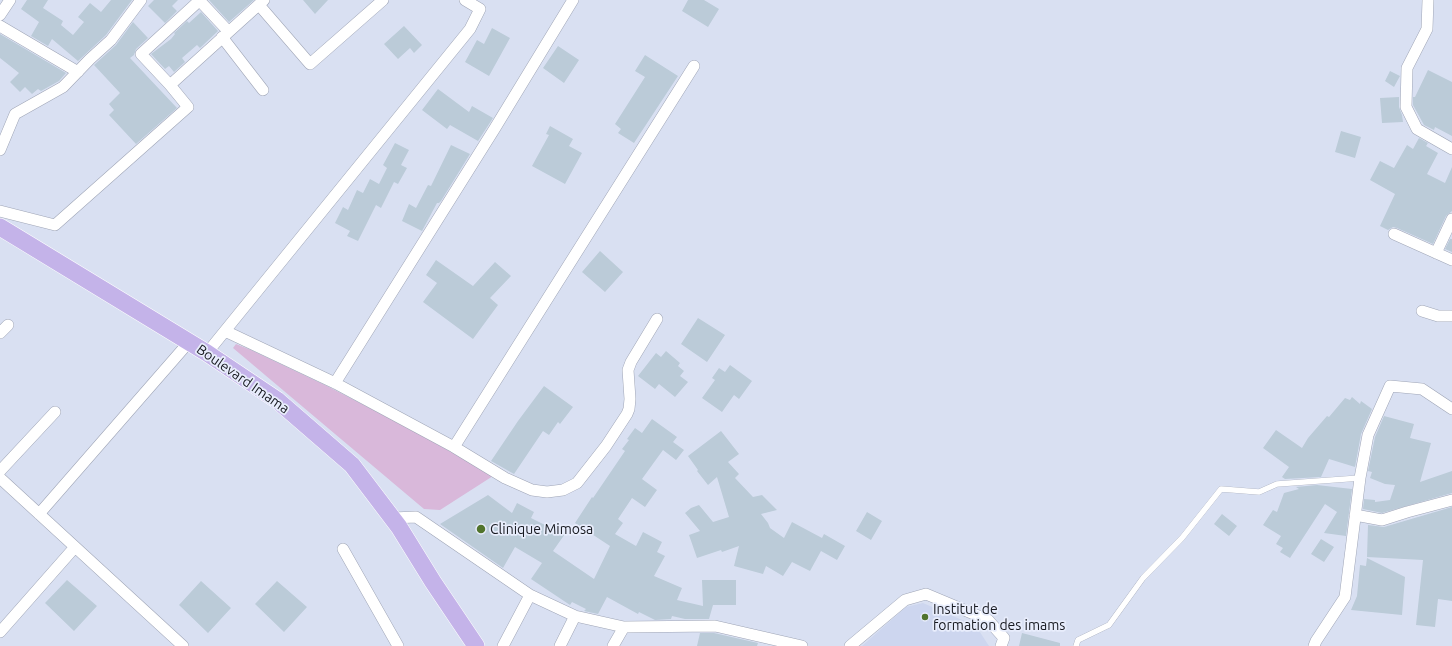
<!DOCTYPE html>
<html>
<head>
<meta charset="utf-8">
<style>
  body { margin:0 }
  canvas { display:block; background:#d9e0f2 }
</style>
</head>
<body>
<canvas width="1452" height="646"></canvas>
<script>
const g = document.querySelector('canvas').getContext('2d');
g.lineJoin = 'round';
function fillPath(path, color) { g.fillStyle = color; g.fill(path, 'evenodd'); }
const shape = rows => new Path2D(rows.map(r => 'M' + r).join(''));
function stroke(path, color, width, dash) { g.strokeStyle = color; g.lineWidth = width; g.lineCap = dash ? 'butt' : 'round'; g.setLineDash(dash || []); g.stroke(path); }
function write(font, color, halo, rows, align = 'center') {
  g.font = font + ' Ubuntu,sans-serif'; g.lineWidth = 3.5; g.setLineDash([]); g.textBaseline = 'middle'; g.strokeStyle = halo; g.fillStyle = color; for (const [text, x, y, turn = 0] of rows) {
    g.save(); g.translate(x, y); g.rotate((+turn || 0) * Math.PI / 180); g.textAlign = isNaN(turn) ? turn : align; if (halo) g.strokeText(text, 0, 0); g.fillText(text, 0, 0); g.restore();
  }
}
const built = shape([
  [923,603,976,626,989,646,862,646,906,607]
]);
const green = shape([
  [236,344,251,350,327,386,418,433,493,476,440,510,424,509,233,348]
]);
const building = shape([
  [27,0,48,0,43,8,63,21,61,25,73,35,84,22,78,17,90,3,101,12,111,0,132,0,106,35,78,61,52,39,48,46,31,36,39,22,21,9],
  [154,0,178,0,172,6,177,11,165,23,148,6],
  [209,0,254,0,229,22],
  [303,0,328,0,315,14],
  [688,0,704,0,719,9,708,27,682,11],
  [201,12,218,31,200,48,197,45,182,58,185,62,174,72,169,66,165,69,151,54,171,39,175,34,174,33,187,21,189,23],
  [133,22,148,38,136,49,134,55,130,58,177,108,136,144,109,115,114,110,109,104,120,93,94,65,116,45],
  [404,26,422,45,414,53,410,48,398,59,384,44],
  [492,28,510,38,489,76,465,62,477,40,484,44],
  [0,34,66,73,59,81,41,91,38,89,32,94,25,87,20,92,10,82,19,73,0,58],
  [558,46,579,60,564,83,543,68],
  [645,55,678,76,634,143,618,133,621,129,615,124,645,77,635,71],
  [1428,70,1452,82,1452,136,1435,127,1434,130,1424,125,1413,105,1413,97,1415,97],
  [1390,71,1400,76,1394,87,1385,81],
  [438,89,469,112,472,106,493,118,478,141,450,125,447,129,422,110],
  [1399,97,1399,107,1402,115,1403,122,1382,123,1380,98],
  [550,126,573,139,569,146,582,153,565,184,532,166,549,135,546,134],
  [1341,131,1361,137,1355,158,1335,152],
  [1419,138,1428,143,1426,146,1438,153,1427,174,1445,183,1452,167,1452,211,1446,216,1433,244,1397,228,1393,227,1388,230,1380,226,1395,194,1370,180,1380,161,1394,168,1407,145,1413,149],
  [395,143,409,150,401,165,407,168,398,184,394,182,381,208,376,205,358,241,347,236,350,231,335,223,343,207,348,210,357,190,363,193,370,179,379,184,387,168,383,165],
  [451,145,470,154,441,201,439,203,437,203,422,231,402,221,409,204,416,208,428,185,431,186],
  [1450,239,1452,239,1452,252,1445,249],
  [600,251,623,272,605,292,582,272],
  [436,260,473,286,495,262,511,276,490,298,498,305,473,339,423,302,437,283,426,275],
  [698,318,725,335,707,362,681,344],
  [666,351,680,363,678,366,684,371,680,376,688,382,675,397,659,384,655,389,638,376,656,353,661,357],
  [730,365,752,381,739,399,734,395,722,412,702,398,715,380,712,378,719,368,725,372],
  [544,386,573,407,560,424,558,422,549,435,543,431,514,474,491,461,518,421],
  [1352,397,1360,404,1361,401,1372,409,1361,434,1355,467,1329,459,1321,477,1285,479,1282,477,1289,467,1263,448,1276,430,1302,448,1308,438,1327,416,1329,417,1345,398,1350,400],
  [1384,416,1414,424,1410,438,1431,443,1420,482,1452,471,1452,493,1382,513,1363,509,1364,499,1375,500,1375,502,1390,500,1395,485,1385,484,1370,478,1372,472,1368,471,1375,437],
  [652,419,677,437,673,442,684,450,676,460,663,450,642,479,657,490,645,507,632,498,618,519,623,523,615,534,636,546,643,532,662,542,657,552,665,556,654,576,682,588,677,600,703,606,702,580,736,580,736,605,713,605,709,619,685,619,672,616,671,619,655,620,639,612,638,614,607,597,598,614,584,611,586,609,572,602,570,605,531,579,542,563,515,547,503,568,440,524,488,495,512,513,517,503,534,512,531,518,555,530,558,525,567,531,553,551,594,579,610,546,575,523,592,497,593,498,625,451,622,449,629,440,627,439,635,428,642,433],
  [721,431,739,454,728,462,739,474,735,478,753,497,762,495,777,510,761,514,768,523,770,528,784,538,792,522,822,538,824,534,845,546,837,560,821,551,810,571,792,562,783,576,766,566,763,574,734,566,739,546,722,552,721,550,697,558,689,535,700,531,685,513,691,508,699,505,713,522,729,517,717,477,708,485,697,471,698,470,688,456],
  [1317,485,1352,489,1346,536,1324,533,1337,512,1325,504,1290,558,1280,552,1283,548,1276,544,1281,536,1263,525,1273,510,1277,512,1284,493,1299,489,1296,487],
  [1452,507,1452,601,1438,599,1435,627,1416,625,1423,560,1367,557,1368,525,1384,527],
  [867,512,882,521,871,540,856,531],
  [1222,514,1237,526,1229,536,1214,524],
  [1321,539,1334,547,1324,562,1311,554],
  [1367,558,1405,577,1402,615,1351,610,1357,596,1360,565,1366,566],
  [67,580,97,606,74,631,45,603],
  [201,581,231,608,208,633,179,605],
  [277,581,307,607,284,632,255,604],
  [700,633,714,633,758,643,757,646,697,646],
  [1022,633,1060,643,1060,646,1019,646]
]);
const service = shape([
  [1076,646,1078,640,1109,625,1143,578,1182,538,1221,489,1259,492,1277,484,1360,478]
]);
const minor = shape([
  [199,0,228,31],
  [1428,0,1427,29,1407,68,1406,107,1417,129,1452,149],
  [259,5,310,64,383,0],
  [0,15,10,0],
  [0,26,78,72],
  [222,37,263,90],
  [170,85,141,54,200,0],
  [0,150,15,114,63,87,90,59,111,40,141,0],
  [0,211,55,225,188,107,170,85,264,0],
  [1394,234,1452,260],
  [1436,253,1452,219],
  [1422,311,1438,316,1452,316],
  [225,331,335,383,454,447,505,478,532,490,547,492,563,490,577,483,606,446,627,414,629,409,630,399,628,370,631,362,657,319],
  [0,333,8,325],
  [207,353,470,29,480,9,465,0],
  [335,383,495,128,573,0],
  [454,447,694,66],
  [0,471,55,412],
  [0,478,183,646],
  [39,514,189,342],
  [1355,515,1382,520,1407,512,1452,500],
  [393,518,416,517,530,595,575,616,624,627],
  [343,549,398,646],
  [0,632,75,547],
  [503,646,530,595],
  [560,646,575,616],
  [613,646,624,627,715,626,802,646],
  [850,646,905,600,926,594,988,620,1004,638,1001,646],
  [1314,646,1316,641,1345,597,1360,478,1368,435,1390,386,1422,389,1452,409]
]);
const primary = shape([
  [0,227,207,353,277,400,352,465,399,527,433,582,476,646]
]);
const markers = [
  [481,529,5,"#51742c"],
  [925,617,4,"#51742c"]
];
const streetNames = [
  ["Boulevard Imama",243,379,35]
];
const poiNames = [
  ["Clinique Mimosa",490,529],
  ["Institut de",933,609],
  ["formation des imams",933,625]
];
fillPath(built, '#cdd6ef');
fillPath(green, '#d9b8da');
fillPath(building, '#bbcbd8');
stroke(service, '#9fa5b6', 6);
stroke(minor, '#9fa5b6', 12);
stroke(primary, '#fff', 18);
stroke(service, '#fff', 5.5);
stroke(minor, '#fff', 11);
stroke(primary, '#c4b3e9', 17);
for (const [x, y, r, color] of markers) { const dot = new Path2D(); dot.arc(x, y, r, 0, 2 * Math.PI); g.fillStyle = color; g.fill(dot); stroke(dot, '#e8edfc', 1.5); }
write('14px', '#171920', '#e8edfc', streetNames);
write('14px', '#171920', '#e8edfc', poiNames, 'left');
</script>
</body>
</html>
